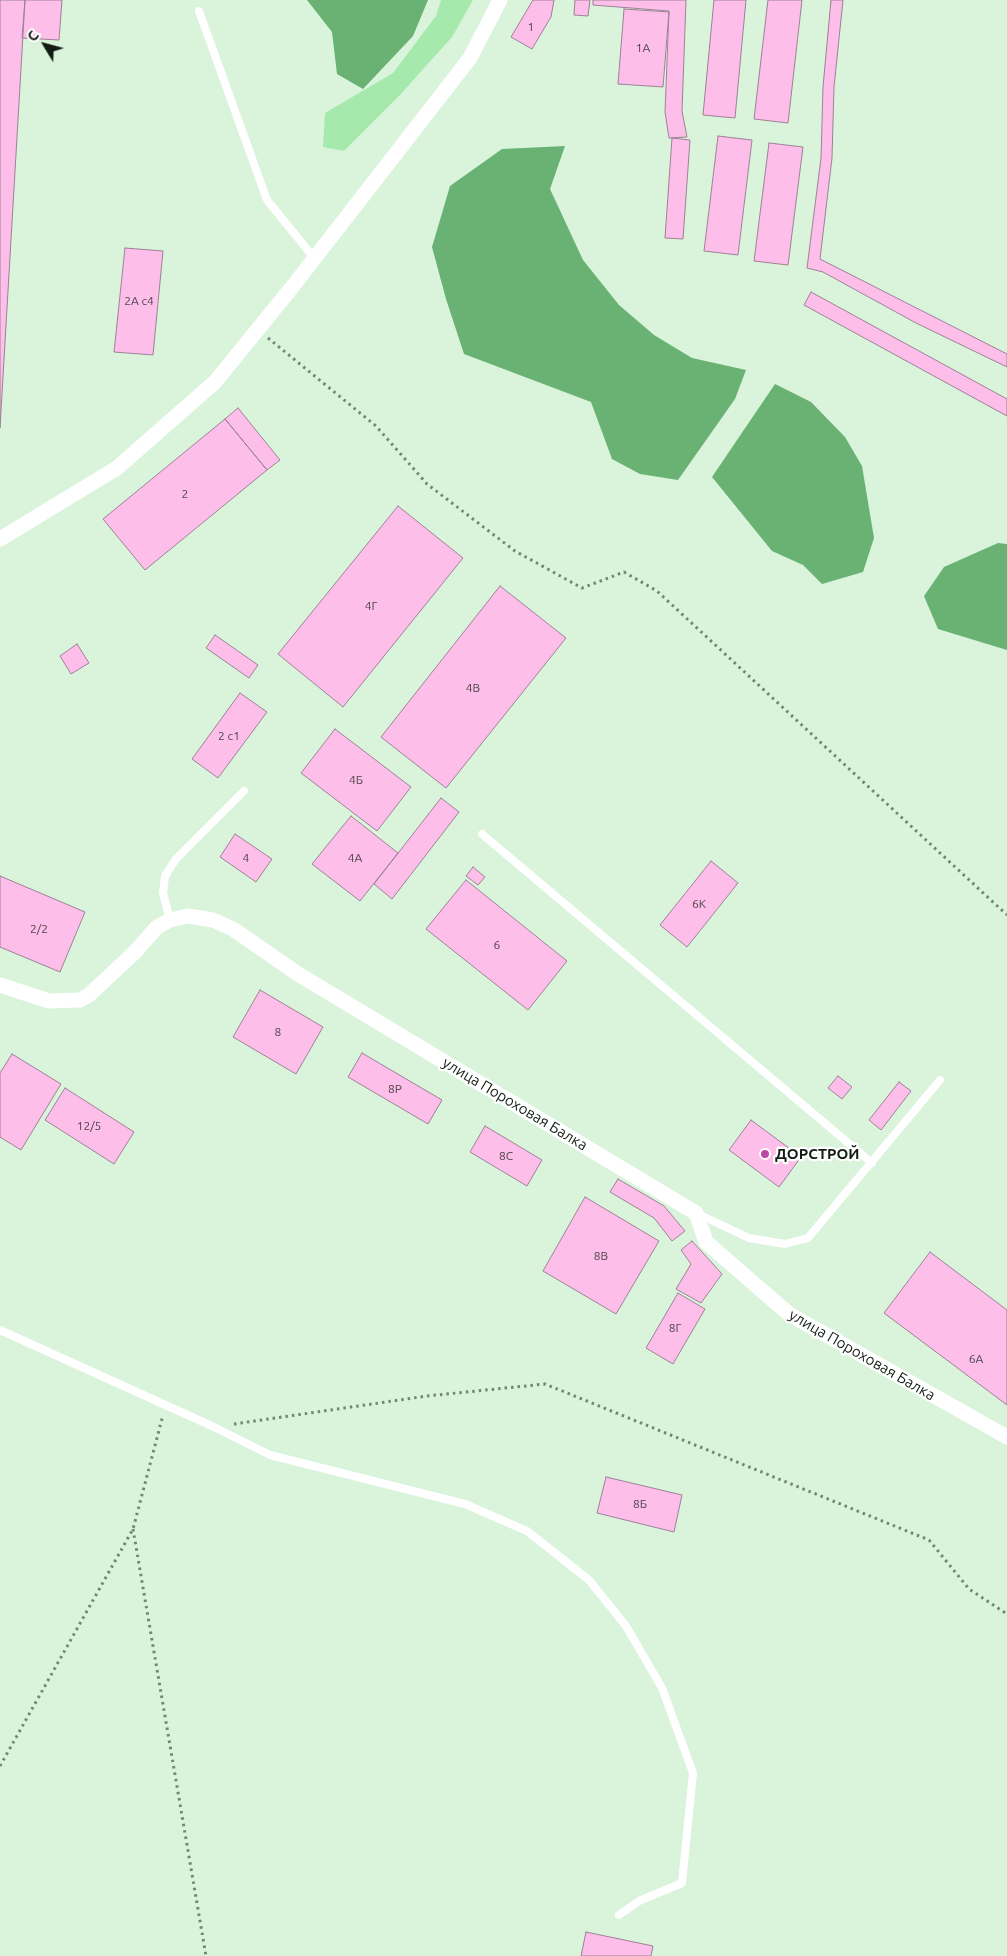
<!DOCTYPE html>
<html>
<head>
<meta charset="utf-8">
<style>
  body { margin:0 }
  #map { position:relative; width:1007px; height:1956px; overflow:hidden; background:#d9f4db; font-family:Ubuntu,sans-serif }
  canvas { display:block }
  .north { position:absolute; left:20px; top:20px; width:50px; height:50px; -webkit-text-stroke:4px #fff; paint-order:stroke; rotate:307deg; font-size:14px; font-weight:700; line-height:20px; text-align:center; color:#121c13 }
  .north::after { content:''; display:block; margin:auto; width:18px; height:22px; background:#121c13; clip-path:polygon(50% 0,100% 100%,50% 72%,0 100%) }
</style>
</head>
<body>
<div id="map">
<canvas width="1007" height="1956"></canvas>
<div class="north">С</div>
</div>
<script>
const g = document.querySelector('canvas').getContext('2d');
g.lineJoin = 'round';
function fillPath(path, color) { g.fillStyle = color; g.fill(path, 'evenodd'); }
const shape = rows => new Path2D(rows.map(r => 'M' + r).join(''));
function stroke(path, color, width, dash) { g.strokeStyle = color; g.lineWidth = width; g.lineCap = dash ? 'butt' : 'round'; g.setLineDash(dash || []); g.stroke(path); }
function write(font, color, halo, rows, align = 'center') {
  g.font = font + ' Ubuntu,sans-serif'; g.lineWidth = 4.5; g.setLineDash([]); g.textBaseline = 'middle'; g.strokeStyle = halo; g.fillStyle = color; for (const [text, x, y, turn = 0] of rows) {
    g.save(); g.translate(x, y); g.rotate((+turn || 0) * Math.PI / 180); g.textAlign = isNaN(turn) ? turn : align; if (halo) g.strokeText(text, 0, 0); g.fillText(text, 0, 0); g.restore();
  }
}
const green = shape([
  [441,0,473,0,452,37,399,96,344,151,323,147,325,113,393,73,436,16]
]);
const water = shape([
  [307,0,428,0,413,36,363,89,337,74,332,32],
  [565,146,550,189,583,260,619,305,654,335,692,358,746,370,735,399,678,480,640,474,612,459,591,402,464,354,446,299,432,247,450,186,502,149],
  [775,384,811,402,845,437,862,466,874,538,863,572,822,584,803,565,772,551,712,477],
  [998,543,1007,544,1007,650,938,629,924,596,944,567]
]);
const building = shape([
  [0,0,25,0,0,428,0,0],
  [25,0,62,0,59,40,22,38,25,0],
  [533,0,554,0,551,17,532,49,511,37,533,0],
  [575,0,590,0,588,16,574,15,575,0],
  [593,0,686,0,682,111,687,137,669,138,665,112,669,11,593,5,593,0],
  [714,0,746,0,735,118,703,115,714,0],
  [768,0,802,0,788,123,754,119,768,0],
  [831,0,843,0,834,87,832,158,820,259,1007,354,1007,367,916,323,823,272,807,268,821,158,823,87,831,0],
  [624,9,669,12,663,87,618,84,624,9],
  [718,136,752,140,738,255,704,251,718,136],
  [672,138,690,140,683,239,665,238,672,138],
  [769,143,803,147,788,265,754,261,769,143],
  [125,248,163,251,153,355,114,352,125,248],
  [811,292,1007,399,1007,416,804,305,811,292],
  [238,408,280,460,267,470,225,419,238,408],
  [225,419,267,470,145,570,103,519,225,419],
  [398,506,463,558,343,707,278,654,398,506],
  [500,586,566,638,446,788,381,737,500,586],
  [215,635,258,665,249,678,206,648,215,635],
  [77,644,89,663,71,674,60,656,77,644],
  [240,693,267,712,218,778,192,759,240,693],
  [335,729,411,787,377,831,301,773,335,729],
  [441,798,459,812,392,899,374,884,441,798],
  [351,816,398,853,360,901,312,864,351,816],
  [235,834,272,859,256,882,220,857,235,834],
  [711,861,738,883,687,947,660,925,711,861],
  [473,867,485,877,478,885,466,876,473,867],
  [0,876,85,912,60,972,0,947,0,876],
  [466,880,567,961,528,1010,426,929,466,880],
  [260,990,323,1027,296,1074,233,1037,260,990],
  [362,1053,442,1100,428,1124,348,1077,362,1053],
  [12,1054,61,1084,21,1150,0,1137,0,1073,12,1054],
  [838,1076,852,1087,842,1099,828,1088,838,1076],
  [899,1082,911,1091,881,1130,869,1120,899,1082],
  [65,1088,134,1132,114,1164,45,1120,65,1088],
  [751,1120,801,1157,779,1187,729,1150,751,1120],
  [485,1126,542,1160,527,1186,470,1152,485,1126],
  [618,1179,664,1206,685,1231,672,1241,654,1218,610,1192,618,1179],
  [585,1197,659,1241,616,1314,543,1271,585,1197],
  [692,1241,722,1274,701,1303,676,1289,691,1264,681,1250,692,1241],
  [930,1252,1007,1310,1007,1405,884,1313,930,1252],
  [678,1293,705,1309,673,1364,646,1348,678,1293],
  [606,1477,682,1495,674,1532,597,1513,606,1477],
  [586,1932,653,1946,651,1956,581,1956,586,1932]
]);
const path = shape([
  [268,338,376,426,427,484,515,551,582,588,624,572,657,591,1007,915],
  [234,1424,427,1396,545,1384,929,1540,969,1589,1007,1614],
  [133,1529,206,1956],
  [0,1766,133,1529,163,1415]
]);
const lane = shape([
  [199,11,267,200,315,259],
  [482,834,872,1163],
  [170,920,163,893,165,876,176,859,244,791],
  [698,1214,749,1238,785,1244,808,1238,940,1080],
  [0,1330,214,1427,270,1455,465,1504,527,1531,589,1580,626,1626,662,1688,693,1773,682,1883,639,1901,619,1915]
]);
const street = shape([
  [0,539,117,468,215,382,293,286,470,58,500,0],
  [0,985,49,1001,80,1000,89,995,135,952,157,927,170,920,188,916,213,920,233,929,298,974,696,1213,706,1242,789,1314,1007,1437]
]);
const markers = [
  [765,1154,5,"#bc49a2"]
];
const numberNames = [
  ["1",531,27],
  ["1А",643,48],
  ["2А с4",139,301],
  ["2",185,494],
  ["4Г",371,606],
  ["4В",473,688],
  ["2 с1",229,736],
  ["4Б",356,780],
  ["4",246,858],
  ["4А",355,858],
  ["6К",699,904],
  ["2/2",39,929],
  ["6",497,945],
  ["8",278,1032],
  ["8Р",395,1089],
  ["12/5",89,1126],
  ["8С",506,1156],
  ["8В",601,1256],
  ["8Г",675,1328],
  ["6А",976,1359],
  ["8Б",640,1504]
];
const streetNames = [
  ["улица Пороховая Балка",515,1104,31],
  ["улица Пороховая Балка",862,1355,30]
];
const poiNames = [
  ["ДОРСТРОЙ",775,1154]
];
fillPath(green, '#a5e9ad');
fillPath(water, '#6ab174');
fillPath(building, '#fdbeea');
stroke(building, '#9d8195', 1);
stroke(path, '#738675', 3, [2.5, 4]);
stroke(lane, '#fff', 8);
stroke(street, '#fff', 15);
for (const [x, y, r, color] of markers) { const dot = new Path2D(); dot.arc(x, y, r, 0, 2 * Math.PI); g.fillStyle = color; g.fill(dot); stroke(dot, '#fff', 2); }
write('12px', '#4d4449', null, numberNames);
write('15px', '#121c13', '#fff', streetNames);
write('bold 15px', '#121c13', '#fff', poiNames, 'left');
</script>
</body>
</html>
